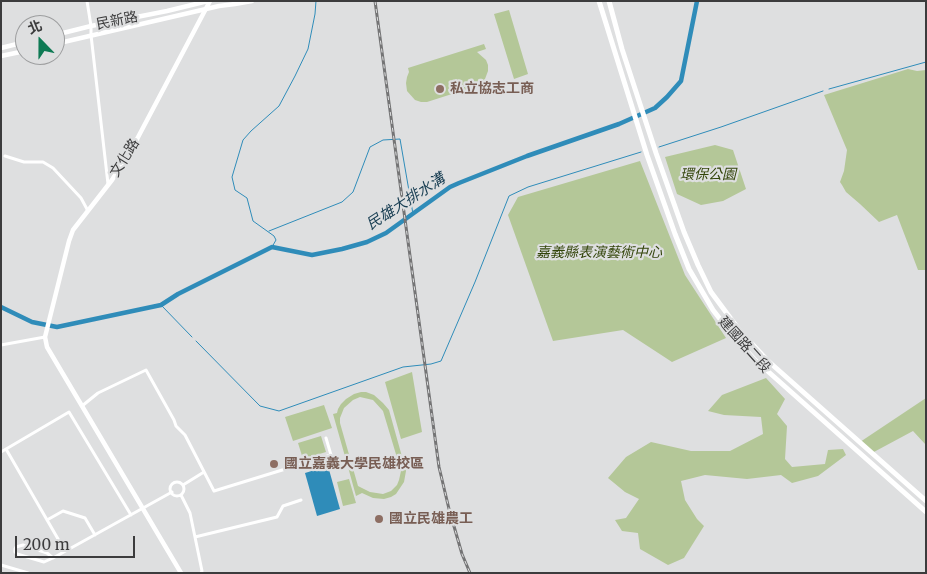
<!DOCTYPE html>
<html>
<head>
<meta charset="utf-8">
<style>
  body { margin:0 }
  #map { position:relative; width:927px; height:574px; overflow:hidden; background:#dedfe0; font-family:Merriweather,"Noto Sans TC",serif }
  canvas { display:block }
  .frame { position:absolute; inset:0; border:2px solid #3c3c3d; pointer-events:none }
  .north { position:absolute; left:15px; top:15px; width:50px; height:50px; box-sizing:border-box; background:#dedfe0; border:1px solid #9d9e9f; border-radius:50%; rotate:338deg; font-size:14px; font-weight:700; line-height:20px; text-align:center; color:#3c3c3d }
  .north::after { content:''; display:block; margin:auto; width:18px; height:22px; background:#0e7a54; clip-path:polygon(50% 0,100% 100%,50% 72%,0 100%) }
  .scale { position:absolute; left:15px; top:536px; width:120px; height:22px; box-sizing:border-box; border:2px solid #3c3c3d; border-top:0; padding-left:6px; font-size:15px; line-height:18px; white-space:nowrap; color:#3c3c3d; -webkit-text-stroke:4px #dedfe0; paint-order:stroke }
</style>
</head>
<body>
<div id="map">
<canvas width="927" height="574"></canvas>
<div class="frame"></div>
<div class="north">北</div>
<div class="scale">200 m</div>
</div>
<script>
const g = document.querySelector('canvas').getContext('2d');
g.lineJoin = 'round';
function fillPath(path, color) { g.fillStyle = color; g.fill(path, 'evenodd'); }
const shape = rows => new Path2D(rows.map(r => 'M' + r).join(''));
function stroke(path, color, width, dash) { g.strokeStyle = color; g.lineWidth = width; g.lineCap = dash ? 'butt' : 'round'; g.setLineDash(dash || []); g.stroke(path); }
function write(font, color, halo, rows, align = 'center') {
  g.font = font + ' Merriweather,"Noto Sans TC",serif'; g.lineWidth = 4.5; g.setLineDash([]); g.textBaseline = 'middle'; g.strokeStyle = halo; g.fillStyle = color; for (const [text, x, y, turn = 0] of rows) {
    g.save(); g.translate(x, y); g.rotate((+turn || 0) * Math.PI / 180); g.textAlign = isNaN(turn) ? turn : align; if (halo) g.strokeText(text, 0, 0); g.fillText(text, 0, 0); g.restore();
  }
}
const green = shape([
  [509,10,528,74,514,79,494,14],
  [484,44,486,49,477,52,486,60,488,65,488,71,485,79,480,85,427,102,421,102,415,100,407,91,406,83,407,77,409,72,408,68],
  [908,69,917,71,926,70,926,270,918,270,897,215,879,222,860,204,846,192,842,185,840,182,844,171,847,150,824,95],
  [715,145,733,150,746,189,723,201,701,205,677,194,665,157],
  [640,161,685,275,726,338,672,362,623,330,553,341,508,215,518,197],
  [412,372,422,432,401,439,385,382],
  [766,378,785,399,777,414,787,426,785,459,792,467,825,464,828,450,843,449,846,455,818,476,792,483,781,475,747,479,705,475,681,481,685,500,697,519,704,526,684,558,668,565,640,549,638,533,622,531,615,520,626,518,639,499,625,492,608,478,626,457,651,442,691,451,730,451,763,434,761,417,724,415,708,411,722,395],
  [361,392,366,392,374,395,383,403,389,410,406,471,404,482,396,494,391,497,384,499,373,498,362,493,356,496,348,467,333,414,337,413,338,409,341,404,346,399,354,394],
  [360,397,373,400,383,411,401,471,399,480,397,485,391,491,383,494,370,492,358,486,340,423,340,418,344,408,353,400],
  [926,398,926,445,913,431,872,453,860,442],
  [324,405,332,428,293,441,285,417],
  [321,436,326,452,303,459,298,443],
  [349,479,356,503,343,506,337,482]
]);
const water = shape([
  [328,466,340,509,317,516,305,473]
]);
const stream = shape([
  [829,89,926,62],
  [659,147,721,127,823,91],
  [269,231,342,202,353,192,370,147,383,140,400,139,413,214],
  [272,247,276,240,274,236,253,221,247,198,235,190,232,177,243,140,251,131,279,106,295,76,308,49,315,14,316,1],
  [161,305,192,337],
  [196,341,260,406,279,411,403,367,431,364,441,361,475,282,509,196,528,187,641,152]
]);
const canal = shape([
  [1,307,32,322,57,327,161,305,178,294,272,247,312,255,342,249,367,242,386,233,450,187,459,183,527,156,619,124,655,108,667,97,681,81,697,1]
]);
const minor = shape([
  [87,1,91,26,91,35,108,184],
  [5,156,24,162,43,162,53,168,81,198,88,211],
  [1,345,45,337],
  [82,406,98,393,146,370,174,420,176,426,185,435,214,491,331,455,326,438],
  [6,449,65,551],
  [1,452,69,412,131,515],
  '170 489a7 7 0 1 1 14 0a7 7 0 1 1-14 0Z',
  [183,485,204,472],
  [181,495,190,513,202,571,201,573],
  [47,520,63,511,85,518,95,535],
  [195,537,277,517,283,506,301,500],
  [53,558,47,553,23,545,16,547,15,549,15,552,17,554,44,562,53,558,172,492],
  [1,565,28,573]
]);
const tertiary = shape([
  [181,573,47,347,45,337,69,241,73,230,112,180,136,141,210,1]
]);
const secondary = shape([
  [55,35,91,26,167,11,208,1],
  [55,44,219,6,235,4,252,1],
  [1,48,25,42],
  [1,56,25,51]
]);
const primary = shape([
  [599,1,647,155,675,234,689,269,713,310,734,337,754,359,926,512],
  [609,1,622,49,656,153,684,232,698,265,711,292,740,331,767,360,926,501]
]);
const rail = shape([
  [375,1,439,467,449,509,462,554,470,573]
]);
const markers = [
  [440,89,5,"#8d6e63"],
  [274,464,5,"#8d6e63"],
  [379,519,5,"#8d6e63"]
];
const streetNames = [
  ["民新路",117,21,-11],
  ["文化路",125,158,-58],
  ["建國路二段",744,345,48]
];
const educationNames = [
  ["私立協志工商",450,89],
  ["國立嘉義大學民雄校區",284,464],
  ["國立民雄農工",389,519]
];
const parkNames = [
  ["環保公園",708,175],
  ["嘉義縣表演藝術中心",599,253]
];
const waterNames = [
  ["民雄大排水溝",406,202,-33]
];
fillPath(green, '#b4c798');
fillPath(water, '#2f8cb9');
stroke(stream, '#2f8cb9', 1);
stroke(canal, '#2f8cb9', 4.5);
stroke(minor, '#fff', 3);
stroke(tertiary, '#fff', 4.5);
stroke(secondary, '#fff', 4.5);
stroke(primary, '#fff', 5);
stroke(rail, '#747475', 3);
stroke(rail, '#dedfe0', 1, [4]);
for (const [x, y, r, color] of markers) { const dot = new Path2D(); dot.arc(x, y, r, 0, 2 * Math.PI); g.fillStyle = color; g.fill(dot); stroke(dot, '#dedfe0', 2); }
write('14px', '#3c3c3d', '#dedfe0', streetNames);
write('bold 14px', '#785e54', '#dedfe0', educationNames, 'left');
write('italic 14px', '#324409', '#dedfe0', parkNames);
write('italic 15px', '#163c51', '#dedfe0', waterNames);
</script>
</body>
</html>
